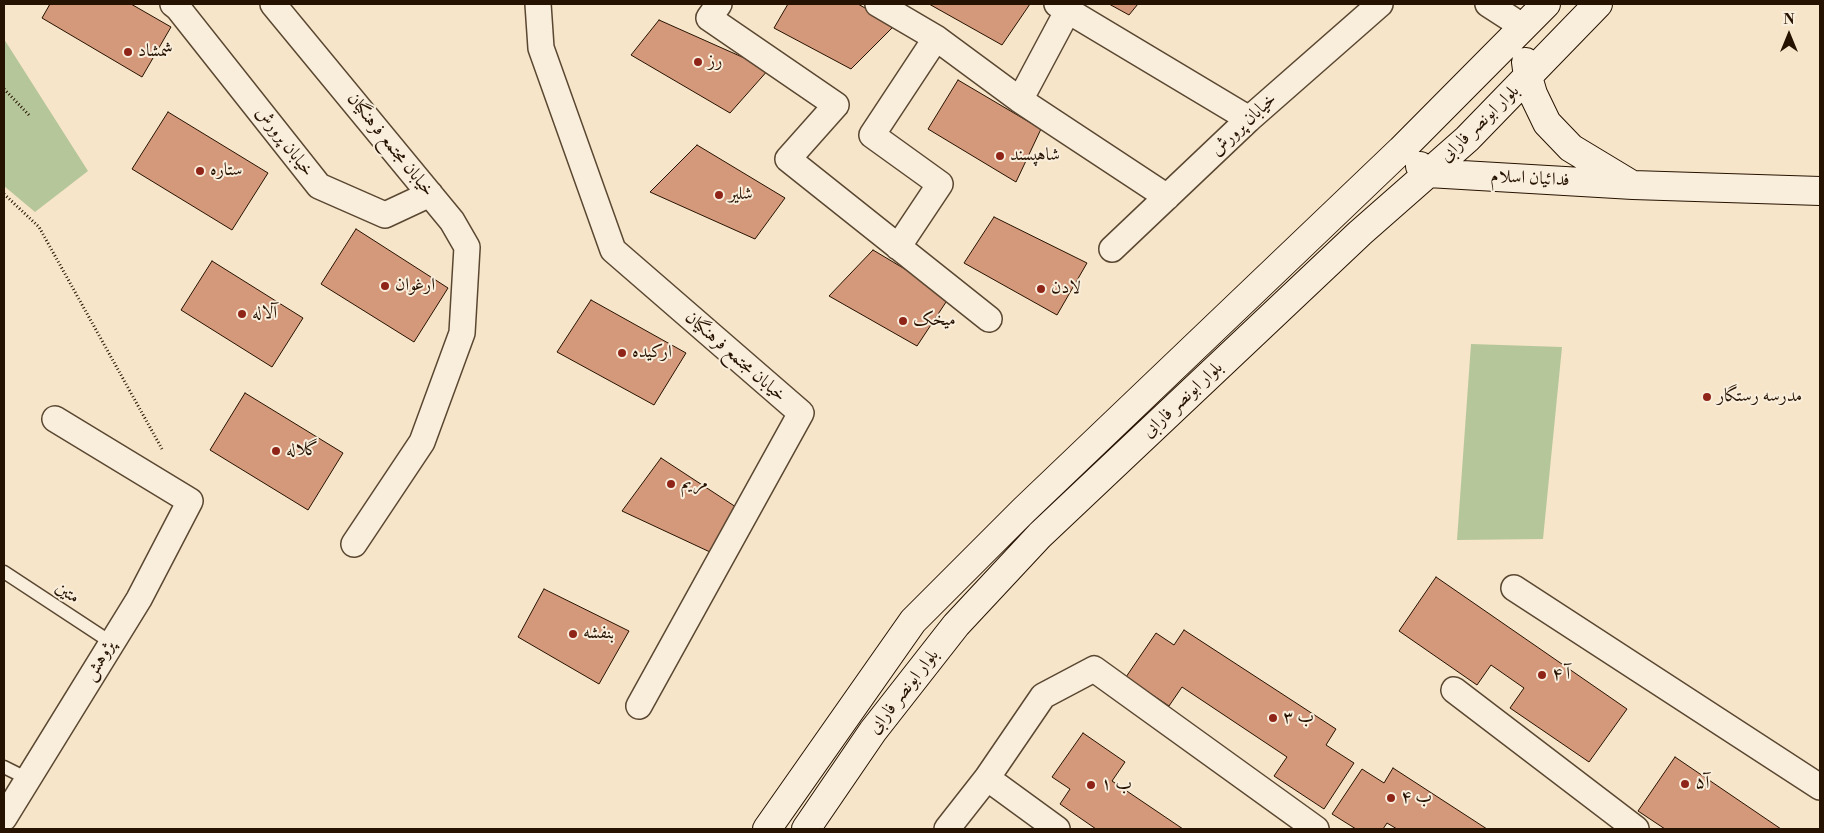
<!DOCTYPE html>
<html>
<head>
<meta charset="utf-8">
<style>
  body { margin:0 }
  #map { position:relative; width:1824px; height:833px; overflow:hidden; background:#f6e5c8; font-family:"Libre Bodoni",serif }
  canvas { display:block }
  .frame { position:absolute; inset:0; border:5px solid #261200; pointer-events:none }
  .north { position:absolute; left:1764px; top:10px; width:50px; height:50px; -webkit-text-stroke:4px #f9eedb; paint-order:stroke; rotate:0deg; font-size:14px; font-weight:700; line-height:20px; text-align:center; color:#261200 }
  .north::after { content:''; display:block; margin:auto; width:18px; height:22px; background:#261200; clip-path:polygon(50% 0,100% 100%,50% 72%,0 100%) }
</style>
</head>
<body>
<div id="map">
<canvas width="1824" height="833"></canvas>
<div class="frame"></div>
<div class="north">N</div>
</div>
<script>
const g = document.querySelector('canvas').getContext('2d');
g.lineJoin = 'round';
function fillPath(path, color) { g.fillStyle = color; g.fill(path, 'evenodd'); }
const shape = rows => new Path2D(rows.map(r => 'M' + r).join(''));
function stroke(path, color, width, dash) { g.strokeStyle = color; g.lineWidth = width; g.lineCap = dash ? 'butt' : 'round'; g.setLineDash(dash || []); g.stroke(path); }
function write(font, color, halo, rows, align = 'center') {
  g.font = font + ' "Libre Bodoni",Amiri,serif'; g.lineWidth = 4; g.setLineDash([]); g.textBaseline = 'middle'; g.strokeStyle = halo; g.fillStyle = color; for (const [text, x, y, turn = 0] of rows) {
    g.save(); g.translate(x, y); g.rotate((+turn || 0) * Math.PI / 180); g.textAlign = isNaN(turn) ? turn : align; if (halo) g.strokeText(text, 0, 0); g.fillText(text, 0, 0); g.restore();
  }
}
const green = shape([
  [4,39,88,171,35,212,4,186],
  [1471,344,1562,347,1543,539,1457,540]
]);
const building = shape([
  [50,4,131,4,171,27,142,77,42,18,50,4],
  [788,4,858,4,895,25,851,69,774,28,788,4],
  [929,4,1030,4,1002,45,929,4],
  [1109,4,1138,4,1129,15,1109,4],
  [659,20,769,69,730,113,631,55,659,20],
  [958,80,1041,129,1016,182,928,129,958,80],
  [168,112,268,173,232,230,132,169,168,112],
  [697,145,785,198,755,239,650,192,697,145],
  [994,217,1087,263,1057,315,964,263,994,217],
  [356,229,448,288,414,342,321,284,356,229],
  [873,250,950,296,917,346,829,296,873,250],
  [212,261,303,318,272,367,181,310,212,261],
  [591,300,686,353,654,405,557,352,591,300],
  [245,393,343,453,308,510,210,450,245,393],
  [661,458,739,509,710,552,622,511,661,458],
  [1436,577,1627,709,1589,762,1510,708,1524,688,1491,665,1477,685,1399,631,1436,577],
  [544,589,629,631,599,684,518,637,544,589],
  [1184,630,1336,729,1326,745,1354,763,1324,809,1274,776,1287,757,1182,687,1169,706,1126,677,1156,633,1174,645,1184,630],
  [1083,733,1125,762,1112,781,1183,829,1096,829,1060,804,1070,789,1052,777,1083,733],
  [1675,757,1781,829,1665,829,1638,811,1675,757],
  [1393,768,1487,829,1397,829,1387,823,1383,829,1356,829,1332,814,1362,769,1384,783,1393,768]
]);
const path = shape([
  [4,89,29,115],
  [4,194,39,227,162,449]
]);
const lane = shape([
  [4,572,112,643],
  [4,767,28,779]
]);
const street = shape([
  [173,4,178,8,319,186,385,215,430,194],
  [273,4,452,221,467,247,462,333,422,442,354,544],
  [538,4,541,48,613,250,801,413,639,706],
  [719,4,709,18,836,105,788,159,989,319],
  [878,4,936,38,1020,100,1167,197],
  [1057,4,1249,119],
  [1488,4,1522,26],
  [1020,100,1068,10],
  [898,247,940,184,872,135,936,38],
  [1112,249,1249,119,1380,4],
  [1514,588,1820,787],
  [1454,690,1636,829],
  [987,778,1057,829],
  [4,818,139,599,190,501,55,419],
  [947,829,987,778,1043,696,1094,669,1316,829]
]);
const secondary = shape([
  [1526,62,1528,77,1533,94,1547,123,1571,148,1629,183],
  [1420,166,1428,173,1633,185,1820,191],
  [767,829,913,621,1024,510,1401,150,1546,4],
  [806,829,873,731,956,625,1040,535,1360,233,1467,139,1598,4]
]);
const markers = [
  [128,52,5,"#8f2418"],
  [698,62,5,"#8f2418"],
  [1000,156,5,"#8f2418"],
  [200,171,5,"#8f2418"],
  [719,195,5,"#8f2418"],
  [385,286,5,"#8f2418"],
  [1041,289,5,"#8f2418"],
  [242,314,5,"#8f2418"],
  [903,321,5,"#8f2418"],
  [622,353,5,"#8f2418"],
  [1707,397,5,"#8f2418"],
  [276,451,5,"#8f2418"],
  [671,484,5,"#8f2418"],
  [573,634,5,"#8f2418"],
  [1542,675,5,"#8f2418"],
  [1273,718,5,"#8f2418"],
  [1685,784,5,"#8f2418"],
  [1091,785,5,"#8f2418"],
  [1391,798,5,"#8f2418"]
];
const poiNames = [
  ["شمشاد",138,52],
  ["رز",708,62],
  ["شاهپسند",1010,156],
  ["ستاره",210,171],
  ["شلیر",729,195],
  ["ارغوان",395,286],
  ["لادن",1051,289],
  ["آلاله",252,314],
  ["میخک",913,321],
  ["ارکیده",632,353],
  ["مدرسه رستگار",1717,397],
  ["گلاله",286,451],
  ["مریم",681,484],
  ["بنفشه",583,634],
  ["آ ۴",1552,675],
  ["ب ۳",1283,718],
  ["آ۵",1695,784],
  ["ب ۱",1101,785],
  ["ب ۴",1401,798]
];
const streetNames = [
  ["بلوار ابونصر فارابی",1480,124,-44],
  ["خیابان پرورش",1244,125,-43],
  ["خیابان پرورش",284,142,52],
  ["خیابان مجتمع فرهنگیان",390,145,51],
  ["فدائیان اسلام",1530,179,3],
  ["خیابان مجتمع فرهنگیان",735,357,41],
  ["بلوار ابونصر فارابی",1183,400,-43],
  ["متین",67,593,33],
  ["پژوهش",100,661,-58],
  ["بلوار ابونصر فارابی",904,692,-52]
];
fillPath(green, '#b6c69b');
fillPath(building, '#d4987b');
stroke(building, '#261200', 1);
stroke(lane, '#5a4732', 15);
stroke(street, '#5a4732', 28);
stroke(secondary, '#261200', 30);
stroke(path, '#261200', 3, [1, 2.5]);
stroke(lane, '#f9eedb', 12);
stroke(street, '#f9eedb', 25);
stroke(secondary, '#f9eedb', 28);
for (const [x, y, r, color] of markers) { const dot = new Path2D(); dot.arc(x, y, r, 0, 2 * Math.PI); g.fillStyle = color; g.fill(dot); stroke(dot, '#f9eedb', 2); }
write('18px', '#261200', '#f9eedb', poiNames, 'left');
write('18px', '#261200', '#f9eedb', streetNames);
</script>
</body>
</html>
